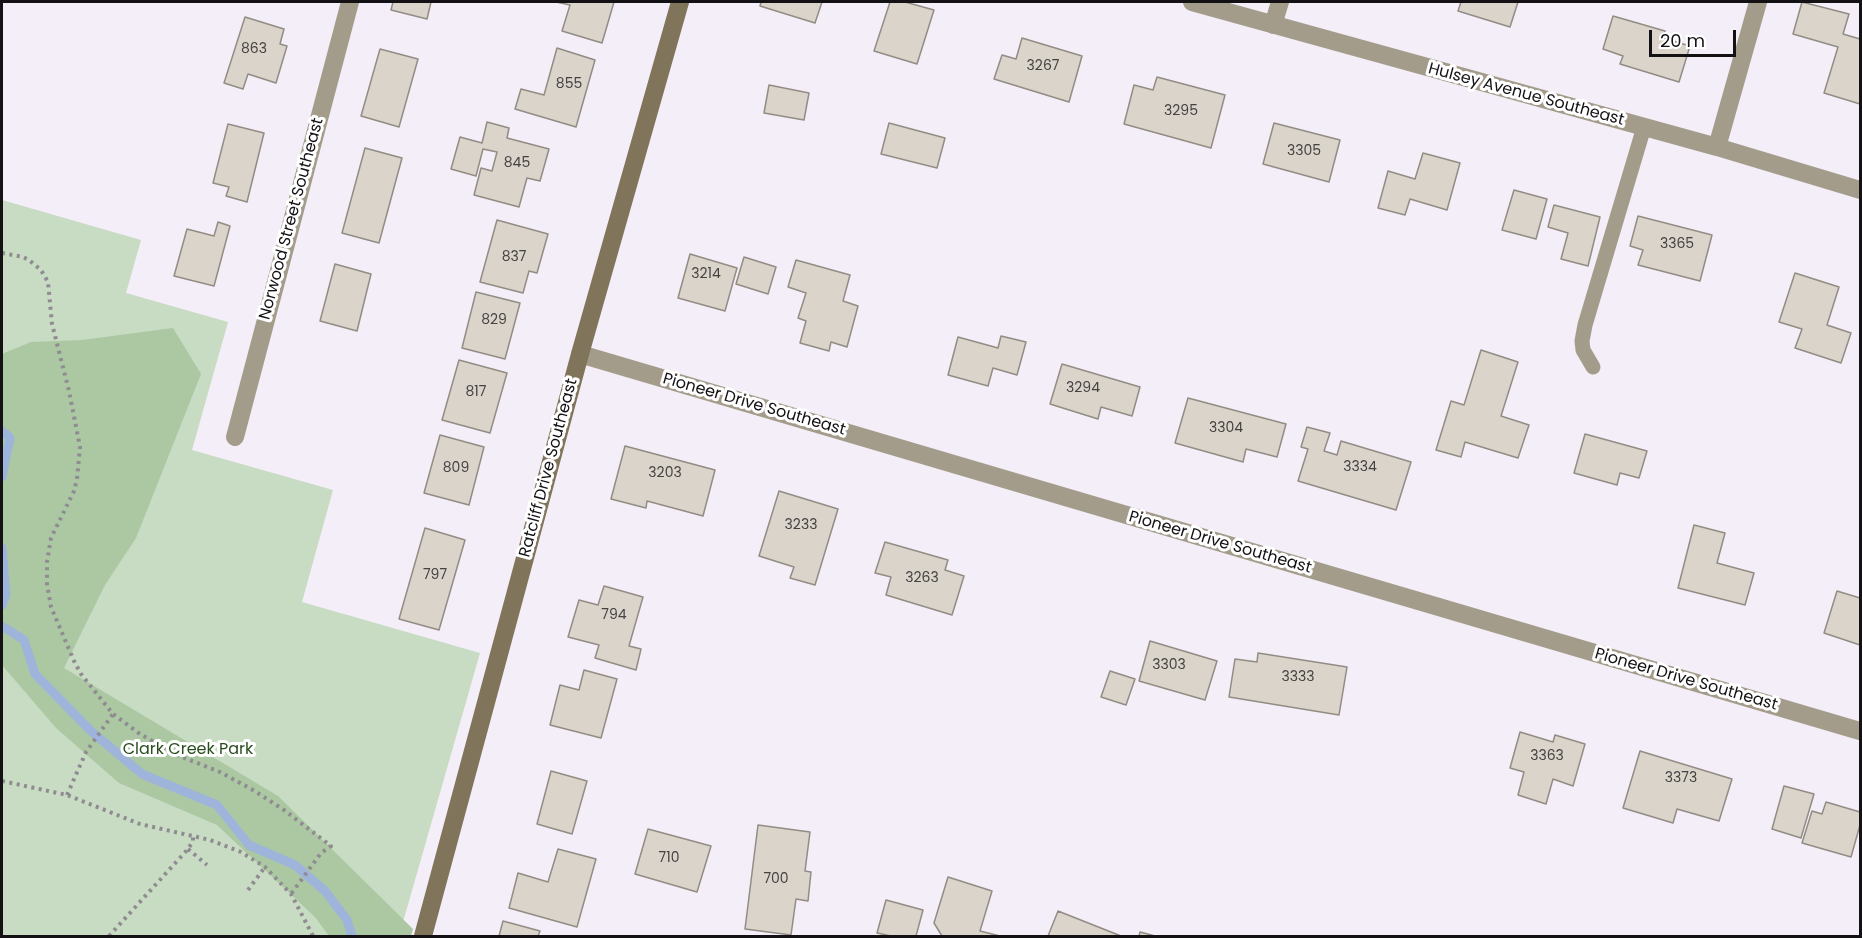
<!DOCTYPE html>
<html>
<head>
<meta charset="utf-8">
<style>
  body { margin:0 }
  #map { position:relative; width:1862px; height:938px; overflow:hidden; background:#f3eef7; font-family:Poppins,sans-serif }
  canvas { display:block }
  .frame { position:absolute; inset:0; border:3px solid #131114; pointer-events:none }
  .scale { position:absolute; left:1649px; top:30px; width:87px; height:27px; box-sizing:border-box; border:3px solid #131114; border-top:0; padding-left:8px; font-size:18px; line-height:21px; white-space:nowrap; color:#131114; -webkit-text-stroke:4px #fff; paint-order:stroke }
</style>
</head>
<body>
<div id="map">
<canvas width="1862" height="938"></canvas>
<div class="frame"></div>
<div class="scale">20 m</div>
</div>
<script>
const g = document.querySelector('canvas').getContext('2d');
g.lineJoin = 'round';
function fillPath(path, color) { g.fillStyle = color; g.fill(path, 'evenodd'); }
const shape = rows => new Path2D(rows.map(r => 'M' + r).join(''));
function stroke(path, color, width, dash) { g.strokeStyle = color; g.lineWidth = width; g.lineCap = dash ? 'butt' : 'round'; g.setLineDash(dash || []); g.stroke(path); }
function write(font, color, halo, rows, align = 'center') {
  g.font = font + ' Poppins,sans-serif'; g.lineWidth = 6; g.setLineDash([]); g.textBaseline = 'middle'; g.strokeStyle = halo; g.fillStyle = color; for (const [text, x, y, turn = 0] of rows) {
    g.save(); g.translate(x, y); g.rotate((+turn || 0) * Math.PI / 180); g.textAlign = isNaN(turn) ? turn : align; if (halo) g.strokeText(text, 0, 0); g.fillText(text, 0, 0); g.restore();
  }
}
const green = shape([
  [2,200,141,240,126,293,228,322,192,450,333,490,302,602,480,653,399,936,2,936]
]);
const forest = shape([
  [173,328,201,374,136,538,105,585,64,668,278,796,413,929,411,936,329,936,315,917,217,825,119,783,56,728,2,665,2,354,31,342,82,340]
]);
const stream = shape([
  [2,431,10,438,2,477],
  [2,548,6,595,2,605],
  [2,626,24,640,35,674,91,731,142,774,217,805,249,845,295,865,325,891,347,920,352,936]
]);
const building = shape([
  [393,2,431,2,427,19,391,10,393,2],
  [556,2,614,2,602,43,562,31,570,5,556,2],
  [761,2,822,2,815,23,760,6,761,2],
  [890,2,905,2,934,10,917,64,874,51,890,2],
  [1461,2,1518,2,1510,27,1458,11,1461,2],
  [1802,2,1849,14,1843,34,1860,39,1860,104,1824,93,1838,47,1793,34,1802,2],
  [1613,16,1665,31,1663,38,1690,46,1679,82,1620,64,1623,56,1603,49,1613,16],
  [245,17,284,29,280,44,287,46,276,83,248,74,243,89,224,83,245,17],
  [1022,38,1082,56,1069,102,994,79,1002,55,1016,59,1022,38],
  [557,48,595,60,576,127,515,109,521,89,544,95,557,48],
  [380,49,418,59,399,127,361,116,380,49],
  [1157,77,1225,95,1211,148,1124,124,1134,85,1153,90,1157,77],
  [769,85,809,93,804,120,764,113,769,85],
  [487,122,509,128,507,138,549,149,540,181,527,178,519,207,474,195,481,168,492,171,497,152,483,149,476,176,451,169,460,137,482,143,487,122],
  [889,123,945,138,937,168,881,154,889,123],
  [1274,123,1340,140,1329,182,1263,164,1274,123],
  [228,124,264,133,247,202,226,196,229,187,213,183,228,124],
  [365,148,402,158,379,243,342,233,365,148],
  [1423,153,1460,163,1447,210,1410,199,1405,215,1378,208,1388,171,1415,179,1423,153],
  [1514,190,1547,199,1536,239,1502,230,1514,190],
  [1554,205,1600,217,1588,266,1561,259,1568,233,1548,227,1554,205],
  [1638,216,1712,235,1700,281,1638,265,1643,250,1630,246,1638,216],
  [497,220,548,234,537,273,529,271,523,293,480,282,497,220],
  [218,222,230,226,214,286,174,276,187,229,214,236,218,222],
  [690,254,737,268,725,311,678,298,690,254],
  [744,257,776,267,768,294,736,284,744,257],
  [796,260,850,275,843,301,858,306,847,347,831,342,829,351,800,343,806,321,798,318,806,293,788,287,796,260],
  [335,264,371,274,357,331,320,321,335,264],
  [1795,273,1839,287,1827,325,1851,333,1841,363,1795,348,1802,329,1779,322,1795,273],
  [476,292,520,303,505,359,462,348,476,292],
  [1001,336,1026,342,1017,375,993,368,988,386,948,375,958,337,998,348,1001,336],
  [1481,350,1518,362,1501,416,1529,425,1518,458,1465,442,1461,457,1436,450,1451,401,1464,405,1481,350],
  [459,360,507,373,490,433,442,420,459,360],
  [1062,364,1140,387,1132,416,1101,407,1098,419,1050,404,1062,364],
  [1188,398,1286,424,1277,457,1246,449,1243,462,1175,443,1188,398],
  [1307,427,1330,433,1324,451,1337,455,1341,441,1411,462,1396,510,1298,481,1308,449,1301,447,1307,427],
  [1585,434,1647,451,1639,478,1620,473,1617,485,1574,473,1585,434],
  [440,435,484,447,469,505,424,493,440,435],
  [625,446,715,470,703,516,647,501,646,508,611,499,625,446],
  [779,491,838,509,815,585,790,578,794,567,759,556,779,491],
  [1694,525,1725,533,1717,563,1754,573,1745,605,1678,588,1694,525],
  [425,528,465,540,439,630,399,619,425,528],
  [885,542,948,560,945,570,964,576,952,615,886,595,891,577,875,573,885,542],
  [604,586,643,597,629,646,641,649,636,670,595,658,599,645,568,637,579,600,598,605,604,586],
  [1837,591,1860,598,1860,645,1824,633,1837,591],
  [1150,641,1217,661,1205,700,1139,681,1150,641],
  [1258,653,1347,667,1339,715,1229,697,1235,659,1257,662,1258,653],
  [584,670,617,679,601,738,550,725,560,685,579,690,584,670],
  [1110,671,1135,679,1126,705,1101,697,1110,671],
  [1520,732,1553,742,1555,735,1585,744,1573,786,1553,779,1546,804,1518,795,1524,772,1510,768,1520,732],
  [1640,751,1732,779,1719,821,1677,809,1673,823,1623,808,1640,751],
  [551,771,587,781,572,834,537,824,551,771],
  [1784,786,1814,794,1801,838,1772,829,1784,786],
  [1826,802,1860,812,1860,825,1851,857,1802,843,1812,811,1822,814,1826,802],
  [758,825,810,832,805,871,811,872,808,901,796,899,791,935,745,929,758,825],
  [648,829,711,846,697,892,635,874,648,829],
  [558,849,596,859,577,927,509,908,518,873,548,882,558,849],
  [948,877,992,891,980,931,1000,936,942,936,934,923,948,877],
  [886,900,923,910,916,936,891,936,877,933,886,900],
  [1058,911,1121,936,1048,936,1058,911],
  [503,921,540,931,538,936,499,936,503,921],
  [1140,932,1155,936,1139,936,1140,932]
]);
const path = shape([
  [2,253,23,257,29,260,41,270,48,282,52,324,69,391,80,447,77,479,74,491,51,538,47,562,47,584,51,607,74,661,81,674,113,714,140,734,177,755,220,772,253,790,284,810,331,846,321,853,291,894],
  [2,781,67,795,140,824,210,840,241,852,265,867,291,894,313,936],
  [67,795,86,752,113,714],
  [188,849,207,865],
  [248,890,265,867],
  [109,936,188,849,193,841,193,835]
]);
const lane = shape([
  [1593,367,1583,350,1582,341,1585,325,1644,127]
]);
const street = shape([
  [1192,2,1717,147,1860,190],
  [1273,25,1280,2],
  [1717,147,1758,2],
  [580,354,1860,731],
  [235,437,350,2]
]);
const secondary = shape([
  [423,936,580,354,680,2]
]);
const numberNames = [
  ["863",254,49],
  ["3267",1043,66],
  ["855",569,84],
  ["3295",1181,111],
  ["3305",1304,151],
  ["845",517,163],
  ["3365",1677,244],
  ["837",514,257],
  ["3214",706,274],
  ["829",494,320],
  ["3294",1083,388],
  ["817",476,392],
  ["3304",1226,428],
  ["3334",1360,467],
  ["809",456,468],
  ["3203",665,473],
  ["3233",801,525],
  ["797",435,575],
  ["3263",922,578],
  ["794",614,615],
  ["3303",1169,665],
  ["3333",1298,677],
  ["3363",1547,756],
  ["3373",1681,778],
  ["710",669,858],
  ["700",776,879]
];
const streetNames = [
  ["Hulsey Avenue Southeast",1526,95,15],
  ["Norwood Street Southeast",292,219,-75],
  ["Pioneer Drive Southeast",754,405,16],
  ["Ratcliff Drive Southeast",549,468,-75],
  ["Pioneer Drive Southeast",1220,543,16],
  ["Pioneer Drive Southeast",1686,680,16]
];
const parkNames = [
  ["Clark Creek Park",188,750]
];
fillPath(green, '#c8dbc3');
fillPath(forest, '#abc8a3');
stroke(stream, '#9fb4da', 9);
fillPath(building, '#dad4cb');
stroke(building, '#928c84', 1.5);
stroke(path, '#8f8b91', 4, [3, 4.5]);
stroke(lane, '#a49c8b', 15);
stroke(street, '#a49c8b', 18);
stroke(secondary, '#80745b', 18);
write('14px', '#454242', null, numberNames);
write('16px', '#131114', '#fff', streetNames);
write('16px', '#274d1c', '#fff', parkNames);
</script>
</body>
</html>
